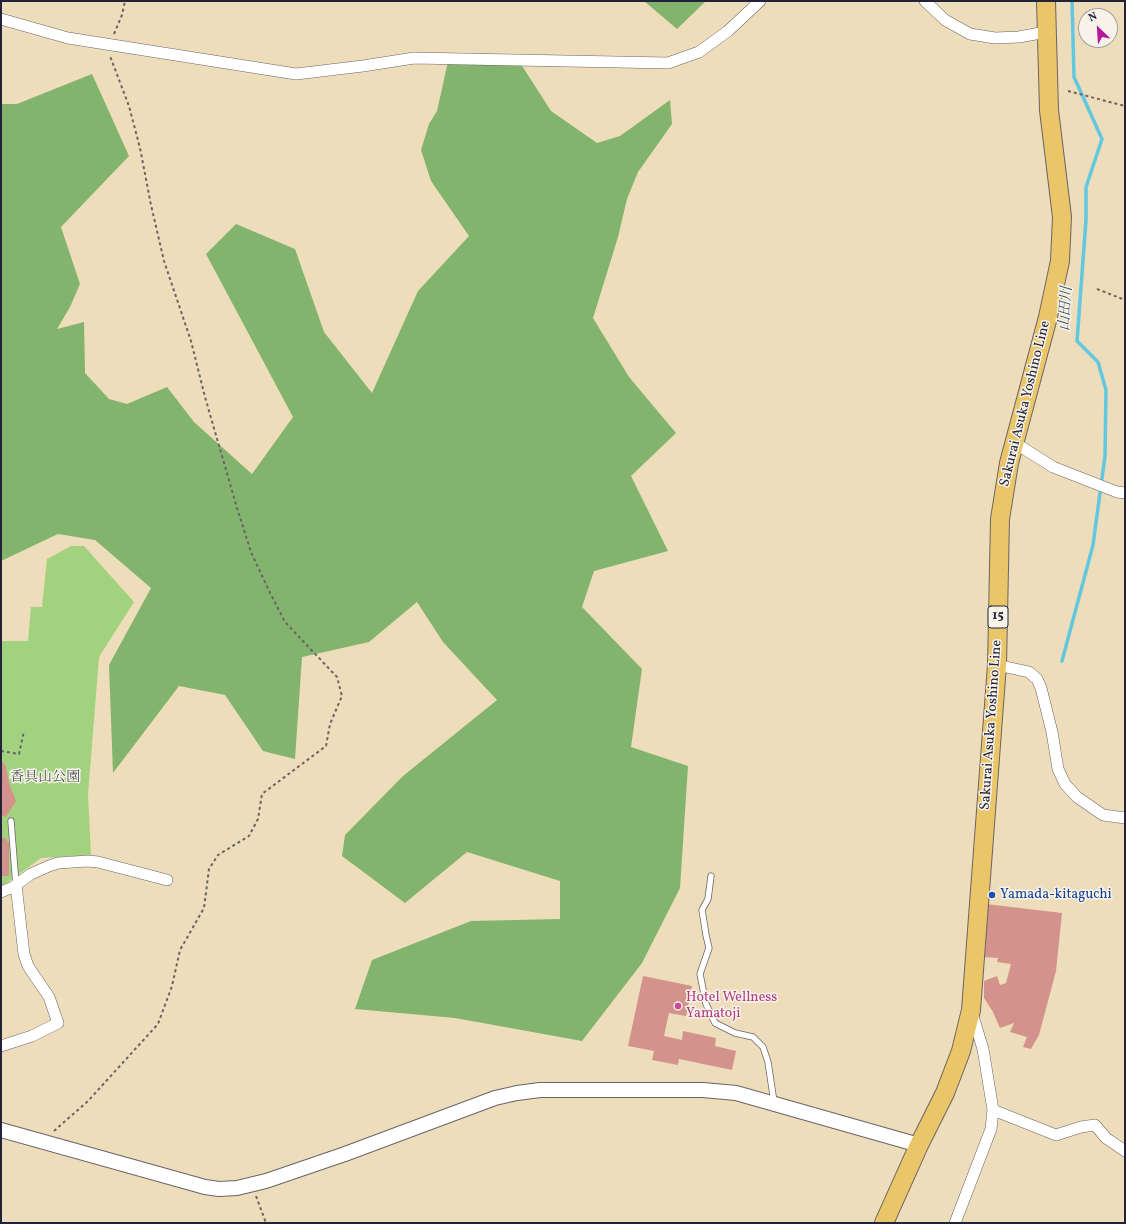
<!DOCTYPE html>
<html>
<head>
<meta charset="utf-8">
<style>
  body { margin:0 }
  #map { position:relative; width:1126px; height:1224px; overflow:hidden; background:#eeddba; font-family:Vollkorn,serif }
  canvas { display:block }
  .frame { position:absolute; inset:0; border:2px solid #22223b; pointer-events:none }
  .north { position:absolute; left:1078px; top:8px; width:40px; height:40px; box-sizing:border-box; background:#f7f3e8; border:1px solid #a29fa3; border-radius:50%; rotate:335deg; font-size:11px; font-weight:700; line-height:16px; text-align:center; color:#22223b }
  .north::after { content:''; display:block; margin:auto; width:14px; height:18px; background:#b5179e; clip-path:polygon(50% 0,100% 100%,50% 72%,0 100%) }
</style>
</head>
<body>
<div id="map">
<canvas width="1126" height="1224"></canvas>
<div class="frame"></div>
<div class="north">N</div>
</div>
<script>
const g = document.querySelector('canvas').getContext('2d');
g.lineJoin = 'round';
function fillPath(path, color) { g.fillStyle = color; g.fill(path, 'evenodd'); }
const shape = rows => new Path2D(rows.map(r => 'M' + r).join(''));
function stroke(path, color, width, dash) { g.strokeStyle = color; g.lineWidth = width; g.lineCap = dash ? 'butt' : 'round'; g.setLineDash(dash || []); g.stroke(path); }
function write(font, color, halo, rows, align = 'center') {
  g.font = font + ' Vollkorn,"Noto Serif JP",serif'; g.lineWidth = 3; g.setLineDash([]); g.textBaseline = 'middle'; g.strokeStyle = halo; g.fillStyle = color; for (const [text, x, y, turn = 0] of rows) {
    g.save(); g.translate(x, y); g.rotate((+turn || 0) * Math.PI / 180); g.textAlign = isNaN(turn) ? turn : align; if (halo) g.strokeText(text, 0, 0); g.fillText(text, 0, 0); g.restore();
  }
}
const green = shape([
  [71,546,84,546,134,602,99,657,88,795,91,855,41,858,1,887,1,641,28,641,31,607,42,607,47,559]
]);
const forest = shape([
  [644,1,706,1,677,29],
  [449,57,517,58,551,111,597,143,620,136,670,100,672,124,638,172,627,199,618,237,593,318,629,377,676,433,631,476,668,551,594,571,582,607,642,669,631,747,688,766,680,888,642,963,582,1041,455,1018,355,1009,372,960,471,921,560,919,560,881,467,852,405,903,342,856,345,835,403,776,497,700,443,642,417,602,369,642,302,657,295,759,263,751,225,695,179,686,113,773,109,665,151,588,95,540,58,534,1,561,1,104,17,104,92,74,129,156,61,227,80,284,70,307,57,329,84,322,85,373,109,399,127,404,167,387,194,422,252,474,293,417,206,254,236,224,295,249,324,332,372,393,418,291,469,236,431,181,421,150,429,124,437,111]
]);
const stream = shape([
  [1062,661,1093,545,1105,456,1106,390,1098,362,1077,341,1086,220,1086,187,1102,139,1074,77,1072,1]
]);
const building = shape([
  [1,762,5,764,9,783,16,801,6,817,1,815],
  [4,837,9,843,9,876,1,876,1,839],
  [986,904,1062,913,1056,971,1039,1035,1031,1049,1023,1047,1027,1037,1010,1032,1014,1023,1000,1028,993,1012,984,998,984,981,997,976,1000,985,1006,983,1011,964,997,962,998,958,983,957],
  [643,976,692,986,686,1016,669,1013,664,1036,682,1040,683,1031,716,1038,715,1046,736,1051,732,1070,679,1059,678,1065,652,1060,654,1051,628,1046]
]);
const path = shape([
  [114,34,122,15,125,1],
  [1068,91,1125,106],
  [1097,289,1125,300],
  [1,751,19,754,24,731],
  [54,1131,88,1101,158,1024,172,986,180,950,204,908,209,869,218,855,249,836,258,819,262,794,326,746,330,724,342,696,337,677,285,622,270,593,251,552,237,508,205,397,191,341,164,261,151,205,140,148,129,106,110,56],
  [256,1196,266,1223]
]);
const service = shape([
  [11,821,16,885],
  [711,876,708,899,702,910,706,935,709,948,700,974,706,1004,715,1023,735,1033,753,1037,763,1047,768,1062,774,1102]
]);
const minor = shape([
  [925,1,945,20,970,34,995,38,1019,37,1046,32],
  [1,19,68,38,296,74,363,66,414,58,668,63,699,52,728,31,760,1],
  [1015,443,1053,467,1117,492,1125,493],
  [997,665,1029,672,1037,679,1041,688,1052,732,1058,769,1065,784,1077,797,1103,815,1125,818],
  [1,892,13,887,31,874,49,866,58,863,88,861,98,862,167,880],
  [1,1046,32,1036,58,1023,49,997,28,966,24,954,16,885],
  [993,1110,1056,1135,1081,1127,1095,1125,1106,1138,1125,1151],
  [955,1223,991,1129,993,1110,983,1049,972,1013]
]);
const tertiary = shape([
  [1,1130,205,1187,219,1189,237,1188,266,1181,345,1154,495,1098,517,1093,540,1090,703,1090,736,1093,919,1145]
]);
const primary = shape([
  [884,1223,919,1145,945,1093,961,1051,971,1010,997,665,1000,519,1009,463,1048,317,1060,261,1062,217,1049,110,1046,1]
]);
const markers = [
  [992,895,4,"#1a4fb4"],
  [678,1006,4,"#d1479c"]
];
const shields = [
  [998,617,20]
];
const shieldNames = [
  ["15",998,617]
];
const streetNames = [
  ["Sakurai Asuka Yoshino Line",1026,404,-76],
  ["Sakurai Asuka Yoshino Line",992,725,-86]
];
const parkNames = [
  ["香具山公園",45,778]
];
const transitNames = [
  ["Yamada-kitaguchi",1000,895]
];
const hotelNames = [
  ["Hotel Wellness",686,998],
  ["Yamatoji",686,1014]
];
const waterNames = [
  ["山田川",1067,309,-87]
];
fillPath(green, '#a3d27f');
fillPath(forest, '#82b46e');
stroke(stream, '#62c8df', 3.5);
fillPath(building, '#d4928c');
stroke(service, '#696367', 7);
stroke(minor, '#696367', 12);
stroke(tertiary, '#696367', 16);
stroke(primary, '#696367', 20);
stroke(path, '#696367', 2, [3, 3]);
stroke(service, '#fff', 5.5);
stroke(minor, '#fff', 11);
stroke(tertiary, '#fff', 14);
stroke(primary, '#ebc669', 18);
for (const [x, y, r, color] of markers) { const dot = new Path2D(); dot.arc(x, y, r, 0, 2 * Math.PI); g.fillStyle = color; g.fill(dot); stroke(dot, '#f7f3e8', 1.5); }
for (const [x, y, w] of shields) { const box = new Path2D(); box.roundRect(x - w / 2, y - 11, w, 22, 3); g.fillStyle = '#f7f3e8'; g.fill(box); stroke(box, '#22223b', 1); }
write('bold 13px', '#22223b', null, shieldNames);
write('14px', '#22223b', '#f7f3e8', streetNames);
write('14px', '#49574f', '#f7f3e8', parkNames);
write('14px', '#164399', '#f7f3e8', transitNames, 'left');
write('14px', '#b23c85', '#f7f3e8', hotelNames, 'left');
write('italic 15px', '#35546c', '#f7f3e8', waterNames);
</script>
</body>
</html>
